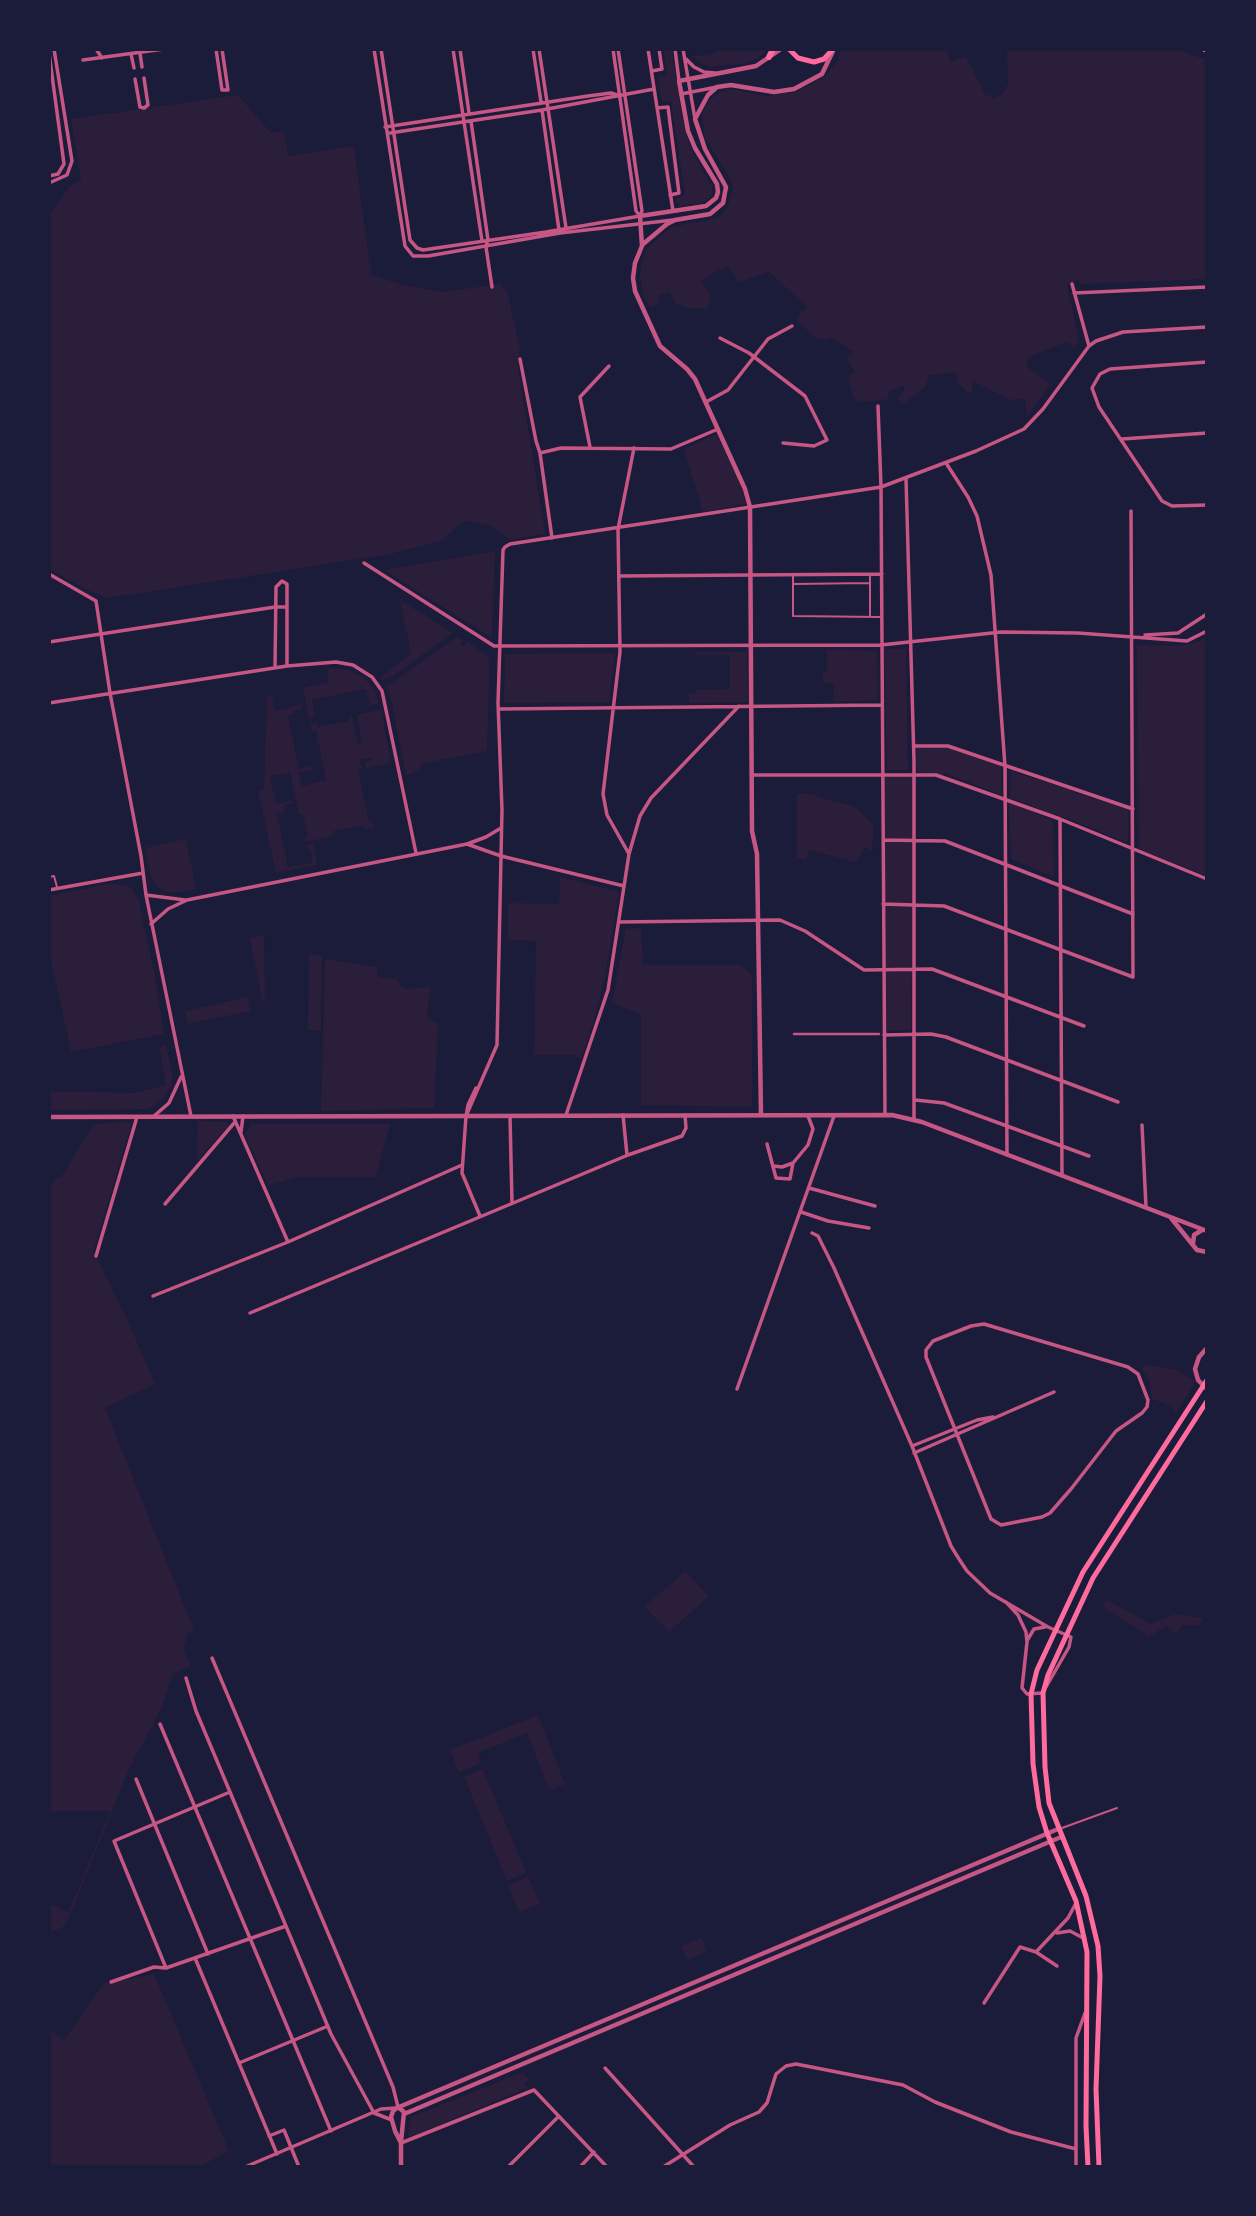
<!DOCTYPE html>
<html>
<head>
<meta charset="utf-8">
<style>
  body { margin:0 }
  #map { position:relative; width:1256px; height:2216px; overflow:hidden; background:#1b1b3a; font-family:Karla,sans-serif }
  canvas { display:block }
  .frame { position:absolute; inset:0; border:51px solid #1b1b3a; pointer-events:none }
</style>
</head>
<body>
<div id="map">
<canvas width="1256" height="2216"></canvas>
<div class="frame"></div>
</div>
<script>
const g = document.querySelector('canvas').getContext('2d');
g.lineJoin = 'round';
function fillPath(path, color) { g.fillStyle = color; g.fill(path, 'evenodd'); }
const shape = rows => new Path2D(rows.map(r => 'M' + r).join(''));
function stroke(path, color, width, dash) { g.strokeStyle = color; g.lineWidth = width; g.lineCap = dash ? 'butt' : 'round'; g.setLineDash(dash || []); g.stroke(path); }
const green = shape([
  [663,49,671,49,683,121,689,145,712,187,712,195,704,202,680,206,676,203,676,198,685,195,671,101,662,102,657,77,667,75],
  [716,49,769,49,757,59,746,63,711,67,702,64,691,56,711,55],
  [841,49,946,49,951,62,966,56,986,96,990,95,993,99,1004,93,1008,83,1007,49,1175,49,1207,60,1207,279,1080,284,1079,280,1067,284,1079,341,1075,348,1067,342,1028,357,1027,365,1029,368,1051,384,1027,416,1025,399,1011,400,972,381,972,391,968,393,958,383,956,372,929,375,926,386,903,405,897,398,905,390,903,386,888,392,889,399,865,402,855,400,848,381,851,379,849,376,855,372,846,357,853,352,831,337,828,340,814,337,799,322,796,318,807,307,769,272,738,282,728,266,711,274,701,282,711,295,708,309,688,308,676,303,669,292,658,296,660,304,650,307,644,297,640,277,641,264,647,248,670,228,688,223,705,222,720,217,727,207,733,190,732,182,705,138,702,114,709,100,719,93,731,89,767,96,797,92,825,76,838,61],
  [238,95,271,133,284,131,288,156,354,146,371,275,400,284,441,292,501,284,507,292,520,348,518,368,545,532,543,534,510,540,492,527,470,521,459,524,443,540,391,554,108,598,87,590,49,569,49,215,70,186,81,180,71,119],
  [717,434,742,489,746,504,703,512,684,449],
  [495,551,492,638,384,570],
  [400,600,453,633,393,676,382,680,380,678,411,653],
  [1207,636,1207,876,1139,849,1137,645,1181,646,1198,642],
  [457,637,463,639,460,645,465,647,466,641,490,658,487,751,420,764,421,770,406,775,391,699,386,687],
  [884,649,906,649,908,770,887,770],
  [827,650,877,651,878,700,833,702,834,683,823,683,823,673,827,672],
  [696,652,747,652,748,702,689,703,689,693,696,693,696,690,730,689,730,655,696,655],
  [615,653,609,702,504,703,505,654],
  [327,668,349,670,363,677,374,689,379,703,370,706,366,689,312,700,315,717,309,718,303,688,329,682],
  [272,696,275,711,301,704,302,709,295,710,293,714,288,716,299,769,313,766,314,769,299,773,302,786,326,780,316,731,312,731,310,724,317,723,318,727,349,721,349,717,352,716,358,744,362,742,357,715,381,709,391,763,366,768,365,763,372,761,371,758,360,760,362,769,358,770,369,821,372,821,374,828,365,830,363,825,333,831,333,836,305,842,304,838,308,836,303,814,299,814,290,773,270,776,276,804,291,801,292,804,286,804,284,807,284,813,277,814,288,867,312,863,311,850,308,850,306,846,313,844,317,865,276,873,258,790,264,789,267,697],
  [946,747,1001,766,1001,795,945,773,944,775,917,772,917,748],
  [1011,769,1016,773,1072,790,1072,792,1128,809,1128,841,1126,842,1056,814,1054,815,1017,800,1010,799],
  [914,774,911,1030,887,1030,883,777],
  [805,793,855,807,874,826,872,851,865,847,855,862,809,850,806,859,797,858,797,794],
  [1012,803,1053,821,1054,877,1011,859,1009,804],
  [186,839,196,889,173,893,164,891,155,885,151,878,145,848],
  [560,877,619,892,605,977,593,1023,581,1059,574,1055,534,1055,536,941,508,940,508,903,559,904],
  [113,883,130,887,138,899,156,981,164,1034,71,1052,49,951,49,896],
  [641,928,643,965,741,965,752,975,752,1107,641,1105,641,1014,612,1003,626,929],
  [264,935,265,999,262,1000,250,938],
  [309,954,322,956,321,1030,308,1030],
  [325,959,377,967,378,977,397,979,400,986,405,989,431,987,427,1013,428,1018,438,1024,434,1108,321,1111],
  [248,997,250,1011,188,1024,185,1011],
  [166,1045,173,1076,170,1087,163,1099,149,1109,49,1110,49,1091,134,1093,166,1085,159,1047],
  [198,1121,228,1122,229,1125,197,1161],
  [128,1122,131,1125,93,1253,96,1256,128,1321,155,1384,105,1408,194,1630,188,1633,183,1649,191,1667,173,1674,161,1709,129,1769,68,1920,62,1928,49,1932,49,1904,69,1912,110,1811,49,1811,49,1188,57,1177,61,1177,94,1124],
  [251,1124,390,1124,376,1177,297,1177,268,1186,245,1134],
  [1147,1365,1175,1369,1194,1381,1194,1385,1176,1413,1171,1406,1152,1399,1149,1380,1141,1368],
  [685,1571,709,1596,669,1632,645,1607],
  [1107,1600,1151,1624,1176,1614,1203,1618,1199,1626,1182,1625,1176,1634,1166,1626,1149,1637,1106,1609,1102,1605],
  [538,1715,565,1784,553,1789,548,1787,527,1733,478,1753,481,1763,459,1772,450,1750],
  [483,1769,526,1873,507,1881,464,1777],
  [528,1876,540,1904,519,1912,508,1885],
  [702,1938,707,1951,687,1960,681,1946],
  [154,1974,229,2151,199,2167,49,2167,49,2029,64,2040,104,1983],
  [523,2072,530,2081,525,2083,527,2088,410,2137,408,2135,411,2117]
]);
const service = shape([
  [793,576,793,616,880,617],
  [870,576,870,616],
  [794,584,870,583],
  [49,877,54,876,57,887],
  [1062,1828,1117,1808]
]);
const pedestrian = shape([
  [794,1034,879,1034]
]);
const minor = shape([
  [96,49,102,58],
  [216,49,222,90,228,90,222,49],
  [374,49,405,246,413,256,428,256,560,233,673,220],
  [381,49,410,240,417,248,423,250,546,232,640,216],
  [453,49,482,241],
  [460,49,469,113],
  [533,49,541,102],
  [539,49,566,228],
  [613,49,636,211,640,216],
  [618,49,642,211,640,216],
  [648,49,673,211],
  [675,49,679,81],
  [683,49,695,119],
  [49,53,64,164,58,174,49,176],
  [140,53,142,67],
  [131,54,134,68],
  [686,59,694,67,704,72,715,73],
  [83,60,164,49],
  [652,71,662,69,659,49],
  [135,79,140,107,144,108,148,105,144,78],
  [681,94,717,87],
  [657,108,668,107,679,193,670,195],
  [542,110,559,230],
  [471,121,488,240,486,246],
  [385,127,588,96,611,93,617,95],
  [390,133,542,110,654,89],
  [49,183,67,175,72,161,54,49],
  [486,247,492,287],
  [1072,284,1089,346],
  [1074,293,1207,287],
  [720,338,749,353,805,396,827,440,814,446,783,443],
  [520,359,536,441,540,453,552,538],
  [1207,362,1110,369,1100,374,1092,388,1099,407,1162,501,1172,506,1207,505],
  [706,402,728,390,768,339,792,326],
  [878,406,881,487,885,1114],
  [1122,439,1207,433],
  [590,447,580,397,609,366],
  [540,453,561,448,671,449,718,429],
  [946,463,968,497,977,516,991,575,1005,766,1007,1155],
  [906,479,914,761,914,1120],
  [364,563,494,646,881,645,1001,632,1078,633,1187,641,1207,631],
  [49,574,96,601,110,693,141,856,146,895,191,1116],
  [619,576,882,574],
  [1145,635,1178,633,1207,614],
  [49,642,275,607,286,607],
  [275,668,276,587,282,581,287,584,287,666],
  [49,703,287,666,336,662,353,665,372,677,382,691,416,853],
  [499,709,882,705],
  [914,746,948,746,1133,809],
  [752,775,936,775,1060,819,1207,879],
  [1060,819,1062,1176],
  [884,840,945,841,1133,914],
  [467,844,501,856,624,886],
  [629,854,607,815,603,794,620,652,618,529,634,448],
  [49,890,143,873],
  [146,895,185,900],
  [883,904,944,906,1133,977,1131,511],
  [619,922,780,920,805,931,864,970,932,969,1084,1026],
  [151,924,168,909,187,900,467,844,486,837,501,828],
  [884,1035,931,1034,946,1037,1118,1102],
  [1207,1072,1207,1114],
  [476,1088,468,1105,466,1116,462,1173,480,1216],
  [915,1100,944,1103,1089,1156],
  [566,1115,608,990,629,854,640,816,651,798,739,706],
  [623,1115,627,1155],
  [154,1116,169,1103,181,1077],
  [233,1116,288,1242],
  [466,1116,497,1045,502,810,498,703,503,550,505,547,510,544,881,487,976,451,1024,429,1043,409,1089,346,1096,341,1123,332,1207,327],
  [510,1116,512,1203],
  [1142,1125,1146,1207],
  [241,1132,243,1116],
  [767,1144,776,1178,790,1179,793,1163,782,1167,774,1166],
  [793,1163,808,1145,813,1129,808,1116],
  [809,1188,875,1206],
  [165,1204,235,1122],
  [801,1212,828,1221,869,1228],
  [812,1233,818,1236,834,1268,912,1446,951,1546,959,1559,967,1571,990,1593,1048,1627,1071,1637,1069,1647,1046,1687],
  [96,1256,137,1117],
  [153,1296,288,1242,462,1165],
  [250,1313,628,1155,682,1136,686,1128,685,1115],
  [984,1324,1128,1367,1138,1374,1148,1400,1147,1407,1142,1413,1116,1431,1071,1489,1050,1513,1042,1517,1001,1525,991,1519,926,1357,926,1350,933,1341,971,1326,984,1324],
  [737,1389,834,1116],
  [912,1446,977,1420,993,1417],
  [914,1453,1054,1392],
  [1006,1602,1018,1615,1026,1632,1027,1642,1022,1688,1027,1694,1042,1693],
  [1028,1639,1034,1629,1045,1627],
  [212,1658,393,2087,398,2107],
  [186,1678,196,1711,230,1792,331,2034,374,2113],
  [160,1724,331,2131],
  [136,1779,208,1954],
  [1057,1933,1070,1931,1085,1939],
  [195,1958,277,2154],
  [1057,1966,1036,1952,1068,1918,1076,1903],
  [166,1968,114,1841,230,1792],
  [111,1982,154,1967,166,1968,286,1926],
  [984,2003,1020,1947,1036,1952],
  [239,2063,328,2026],
  [605,2068,694,2167],
  [374,2113,392,2120],
  [269,2136,284,2130,299,2167],
  [401,2143,534,2090,607,2167],
  [245,2167,381,2109,396,2108],
  [508,2167,559,2116],
  [580,2167,594,2152],
  [663,2167,730,2125,759,2112,767,2103,776,2074,786,2066,796,2064,903,2085,935,2102,1011,2132,1076,2149],
  [1076,2167,1076,2038,1085,2013]
]);
const tertiary = shape([
  [642,245,667,224,675,220,710,214,723,203,726,187,705,149,695,119,708,95,717,87,731,85,774,92,794,89,822,74,833,51],
  [761,1114,757,854,752,831,750,507,745,489,695,379,687,369,660,346,635,291,633,278,635,263,642,246,640,216,706,206,716,198,718,192,717,184,695,148,688,131,679,81,756,66,781,49],
  [49,1117,892,1115,922,1122,1207,1231],
  [1171,1218,1197,1250,1207,1252],
  [1193,1244,1194,1235,1202,1230],
  [1207,1348,1199,1357,1195,1369,1198,1380,1207,1389],
  [399,2107,1058,1829],
  [404,2114,1061,1837],
  [401,2142,404,2112,398,2107,393,2111,391,2117,395,2131,401,2143,401,2167]
]);
const secondary = shape([
  [789,49,798,58,814,62,824,59,833,49]
]);
const primary = shape([
  [1088,2167,1086,2126,1087,1952,1076,1901,1047,1833,1039,1807,1033,1764,1031,1694,1037,1670,1083,1572,1207,1380],
  [1099,2167,1096,2089,1100,1976,1098,1946,1086,1896,1049,1803,1045,1767,1043,1693,1048,1675,1093,1578,1207,1401]
]);
const motorway = shape([
  [1205,49,1207,50],
  [769,57,773,49]
]);
fillPath(green, '#2a1e3b');
stroke(service, '#c65784', 2);
stroke(pedestrian, '#c65784', 2.5);
stroke(minor, '#c65784', 3.5);
stroke(tertiary, '#c65784', 4.5);
stroke(secondary, '#ff6b9d', 5);
stroke(primary, '#ff6b9d', 5);
stroke(motorway, '#ff6b9d', 6);
</script>
</body>
</html>
